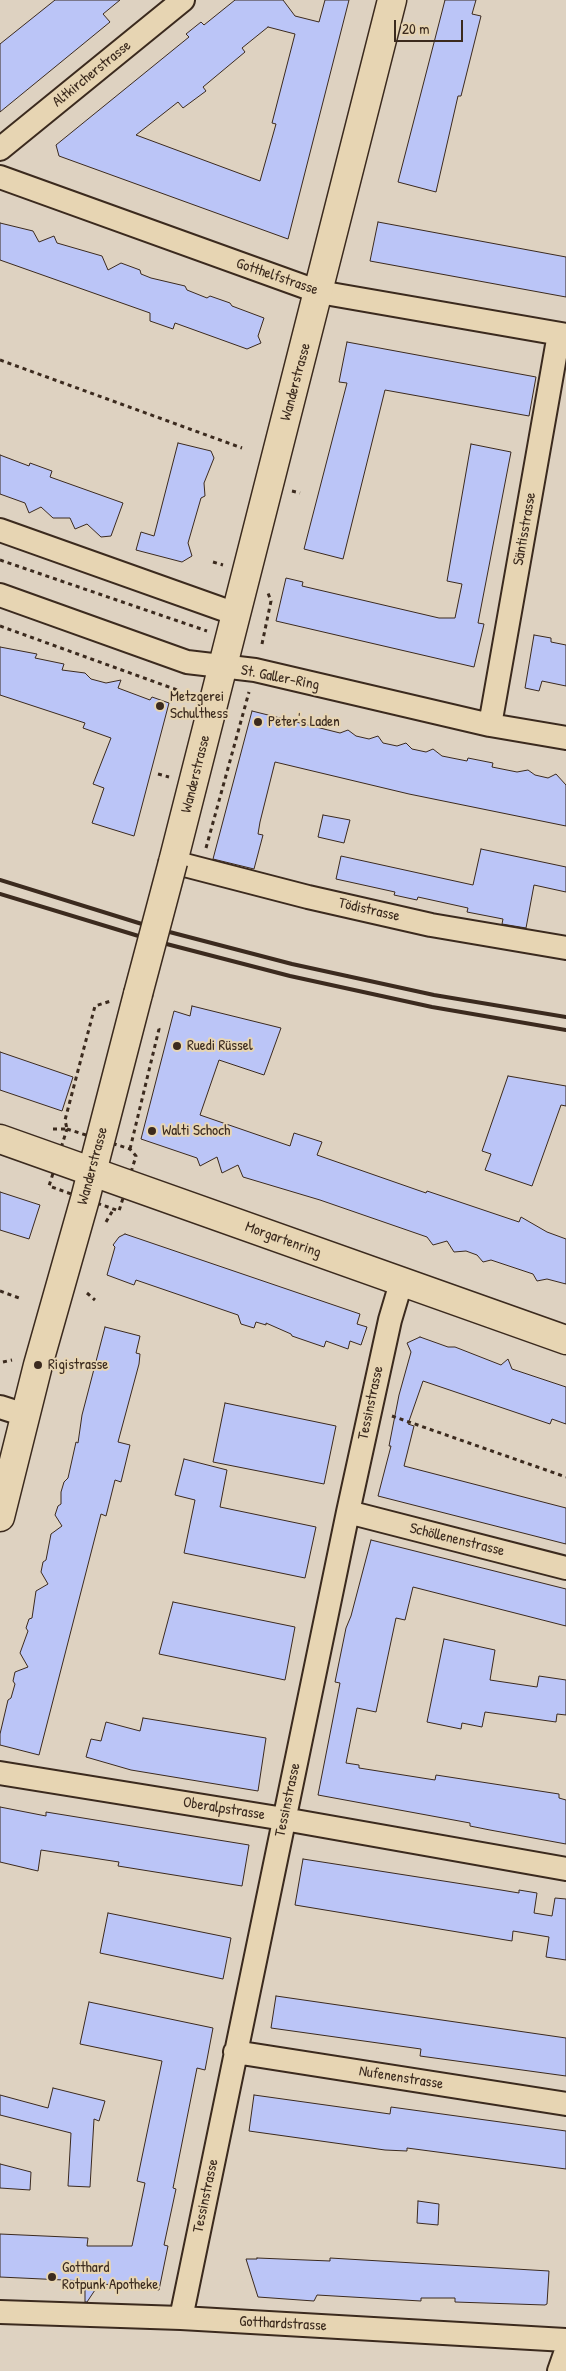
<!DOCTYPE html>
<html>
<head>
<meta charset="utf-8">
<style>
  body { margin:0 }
  #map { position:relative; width:566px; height:2371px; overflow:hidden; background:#ded2c1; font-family:"Patrick Hand",sans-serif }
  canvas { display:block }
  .scale { position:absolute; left:394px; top:20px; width:69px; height:22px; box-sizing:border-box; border:2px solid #3b2a1e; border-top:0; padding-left:6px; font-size:15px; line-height:18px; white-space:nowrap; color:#3b2a1e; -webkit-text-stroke:4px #e7d5b3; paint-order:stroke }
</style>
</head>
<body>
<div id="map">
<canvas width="566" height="2371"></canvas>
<div class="scale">20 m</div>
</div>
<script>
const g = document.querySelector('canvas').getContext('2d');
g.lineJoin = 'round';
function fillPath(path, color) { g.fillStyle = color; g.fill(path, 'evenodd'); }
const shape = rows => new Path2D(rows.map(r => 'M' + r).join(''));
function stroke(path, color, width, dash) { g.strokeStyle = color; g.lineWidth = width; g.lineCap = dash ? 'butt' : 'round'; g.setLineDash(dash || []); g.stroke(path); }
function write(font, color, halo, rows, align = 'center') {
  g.font = font + ' "Patrick Hand",sans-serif'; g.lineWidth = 4; g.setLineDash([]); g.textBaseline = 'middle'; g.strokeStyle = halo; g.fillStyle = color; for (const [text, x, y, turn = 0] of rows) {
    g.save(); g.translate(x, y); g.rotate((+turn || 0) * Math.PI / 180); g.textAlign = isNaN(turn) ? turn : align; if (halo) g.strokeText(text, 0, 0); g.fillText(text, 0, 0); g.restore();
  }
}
const building = shape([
  [55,0,120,0,103,14,110,22,0,112,0,44,55,0],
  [235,0,283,0,295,16,319,22,325,0,349,0,288,239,59,156,56,145,189,37,186,34,201,22,204,25,235,0],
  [268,27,295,34,272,123,276,124,260,181,136,135,178,102,183,108,206,91,203,87,245,52,242,48,268,27],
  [445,0,476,0,472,14,481,16,461,96,458,96,436,192,398,182,445,0],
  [378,222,566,257,566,297,370,261,378,222],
  [0,223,33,231,39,242,54,236,57,243,102,256,108,270,121,263,140,270,141,274,151,278,185,286,187,290,207,298,210,296,230,303,232,306,264,318,258,336,261,343,247,349,175,323,173,329,150,321,150,313,0,260,0,223],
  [347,342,536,377,529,416,385,390,343,559,304,549,347,383,339,382,347,342],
  [178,443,211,451,214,458,204,483,205,496,201,498,188,543,192,556,182,562,136,550,141,532,154,536,178,443],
  [471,444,511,452,478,623,484,624,474,667,276,621,286,578,303,582,302,586,439,618,455,618,462,584,447,581,471,444],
  [0,455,29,466,30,463,52,471,50,477,123,503,111,536,101,537,87,524,75,529,70,518,53,518,41,507,29,513,25,503,0,494,0,455],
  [534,635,551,638,551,642,566,645,566,686,542,681,539,691,525,688,534,635],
  [0,647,37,654,35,658,64,664,62,670,85,673,91,679,106,683,121,680,118,688,150,700,152,697,169,703,134,836,92,823,104,788,93,784,111,738,83,728,85,723,0,695,0,647],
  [252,711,340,733,348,730,356,736,369,739,378,736,383,743,397,746,406,743,412,749,426,752,433,749,442,756,467,761,468,758,493,763,492,767,517,772,528,770,535,775,548,778,556,774,566,785,566,826,409,794,275,762,260,822,258,834,263,835,254,869,213,859,252,711],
  [323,815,350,820,344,843,318,837,323,815],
  [481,849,566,867,566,892,534,885,526,928,502,924,503,919,467,912,468,908,418,897,417,900,394,895,395,892,336,879,341,856,473,885,481,849],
  [192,1006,281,1028,264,1075,219,1060,200,1115,290,1146,294,1133,322,1142,317,1155,426,1193,427,1191,519,1222,521,1217,547,1232,566,1239,566,1284,547,1279,537,1281,533,1274,491,1260,483,1262,477,1255,466,1251,454,1252,447,1241,433,1245,427,1237,320,1200,243,1177,238,1165,222,1173,217,1157,200,1166,197,1158,141,1139,174,1011,190,1016,192,1006],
  [0,1052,73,1077,62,1111,0,1090,0,1052],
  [508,1076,566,1086,566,1106,561,1105,532,1186,485,1170,491,1154,482,1151,508,1076],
  [0,1192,40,1205,29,1239,0,1230,0,1192],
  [125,1234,360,1314,357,1324,367,1327,361,1345,350,1341,348,1349,326,1341,324,1347,292,1336,291,1334,266,1323,266,1325,256,1322,254,1328,241,1324,238,1315,136,1280,134,1285,107,1275,115,1247,113,1245,119,1237,125,1234],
  [105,1327,140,1336,136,1353,140,1354,139,1364,118,1442,130,1445,121,1482,115,1480,106,1516,101,1514,39,1755,0,1745,0,1734,8,1700,11,1698,15,1684,13,1681,15,1672,28,1667,20,1653,28,1631,26,1628,29,1619,32,1618,36,1591,48,1584,41,1572,43,1562,46,1560,51,1534,62,1526,55,1515,58,1506,61,1504,61,1492,64,1482,68,1478,76,1442,78,1443,82,1415,105,1327],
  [420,1337,448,1347,455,1347,501,1365,508,1359,512,1369,566,1387,566,1424,552,1419,550,1424,423,1381,408,1424,414,1426,404,1466,566,1508,566,1544,378,1496,391,1446,389,1446,399,1395,411,1352,407,1343,420,1337],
  [225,1403,336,1426,324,1484,213,1462,225,1403],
  [184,1459,227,1470,220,1507,316,1527,305,1578,184,1553,195,1500,175,1495,184,1459],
  [371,1540,566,1589,566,1626,413,1587,405,1620,396,1618,376,1712,357,1708,346,1763,359,1765,359,1768,435,1780,436,1775,559,1794,559,1798,566,1800,566,1844,490,1830,470,1826,470,1823,318,1795,340,1683,335,1682,346,1628,351,1616,371,1540],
  [173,1602,295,1627,285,1680,159,1654,173,1602],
  [444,1639,495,1650,490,1680,537,1687,539,1676,566,1680,566,1715,557,1714,556,1722,485,1712,482,1727,462,1723,461,1729,427,1722,444,1639],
  [143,1718,266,1738,258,1791,131,1770,86,1757,91,1739,101,1741,106,1722,140,1731,143,1718],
  [0,1807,46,1816,46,1812,249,1845,242,1886,118,1866,119,1862,41,1850,38,1871,0,1862,0,1807],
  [303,1859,501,1890,519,1893,519,1890,537,1893,534,1913,552,1916,555,1898,566,1899,566,1960,546,1957,549,1937,513,1931,512,1941,295,1905,303,1859],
  [108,1913,231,1938,223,1979,100,1953,108,1913],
  [276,1996,566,2038,566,2076,420,2056,421,2049,271,2028,276,1996],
  [89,2002,213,2028,205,2070,197,2068,173,2188,176,2189,164,2245,168,2246,159,2290,121,2282,121,2285,99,2284,87,2302,85,2302,85,2281,0,2277,0,2234,88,2238,87,2246,132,2246,145,2183,137,2181,162,2061,80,2044,89,2002],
  [53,2088,105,2101,99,2121,94,2119,90,2187,68,2186,71,2133,0,2115,0,2095,48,2108,53,2088],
  [254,2095,390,2114,391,2107,566,2131,566,2169,407,2148,407,2151,385,2150,249,2131,254,2095],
  [0,2164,31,2172,30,2190,0,2188,0,2164],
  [418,2201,439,2204,438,2225,417,2223,418,2201],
  [257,2258,330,2261,330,2258,549,2271,547,2304,545,2305,455,2302,455,2298,421,2298,421,2301,317,2295,314,2301,258,2297,246,2259,257,2259,257,2258]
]);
const path = shape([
  [0,360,242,448],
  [292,491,300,493],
  [0,560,207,631],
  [213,562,223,565],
  [0,626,180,691],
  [262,644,271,601,268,593],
  [158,774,169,777],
  [206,848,249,692],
  [53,1129,67,1129,65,1120,95,1006,111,1001],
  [67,1129,130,1149,136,1156,119,1211,49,1186,67,1129],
  [130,1149,159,1029,157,1025],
  [106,1222,113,1210],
  [0,1291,19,1298],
  [87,1293,95,1300],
  [3,1362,12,1360],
  [392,1416,566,1477]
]);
const street = shape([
  [0,149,183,0],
  [0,177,319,292,566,335],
  [0,530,236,614],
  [0,595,187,662,255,670,490,725,566,738],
  [490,725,559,334],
  [173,862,308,897,431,925,566,948],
  [0,1407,25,1415],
  [348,1512,566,1568],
  [0,1773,284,1819,566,1869],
  [235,2052,566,2104],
  [0,2312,181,2318,566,2340],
  [181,2318,348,1512,390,1320,401,1283],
  [559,2371,566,2351]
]);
const secondary = shape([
  [173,862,392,0],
  [0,1517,38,1365,85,1199,138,994]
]);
const primary = shape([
  [0,1139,566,1340]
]);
const rail = shape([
  [0,880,158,929,292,964,434,995,566,1017],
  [0,894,155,941,290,976,432,1007,566,1030]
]);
const secondaryBridge = shape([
  [138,994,173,862]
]);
const markers = [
  [160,706,5,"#3b2a1e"],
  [258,722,5,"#3b2a1e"],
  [177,1046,5,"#3b2a1e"],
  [152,1131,5,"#3b2a1e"],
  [38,1365,5,"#3b2a1e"],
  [52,2277,5,"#3b2a1e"]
];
const streetNames = [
  ["Altkircherstrasse",92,74,-39],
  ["Gotthelfstrasse",277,277,19],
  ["Wanderstrasse",296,382,-75],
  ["Säntisstrasse",525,529,-80],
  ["St. Galler-Ring",280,678,11],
  ["Wanderstrasse",196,774,-76],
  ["Tödistrasse",369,910,13],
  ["Wanderstrasse",93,1166,-75],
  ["Morgartenring",283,1240,20],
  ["Tessinstrasse",371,1403,-78],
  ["Schöllenenstrasse",457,1540,14],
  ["Tessinstrasse",288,1800,-78],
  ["Oberalpstrasse",224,1809,9],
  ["Nufenenstrasse",401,2078,9],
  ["Tessinstrasse",206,2196,-78],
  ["Gotthardstrasse",283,2324,3]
];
const poiNames = [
  ["Metzgerei",170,697],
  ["Schulthess",170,714],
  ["Peter's Laden",268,722],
  ["Ruedi Rüssel",187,1046],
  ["Walti Schoch",162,1131],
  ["Rigistrasse",48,1365],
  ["Gotthard",62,2268],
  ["Rotpunk Apotheke",62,2285]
];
fillPath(building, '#bbc5f7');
stroke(building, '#3b2a1e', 1);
stroke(street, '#3b2a1e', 26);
stroke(secondary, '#3b2a1e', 31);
stroke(primary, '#3b2a1e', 31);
stroke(path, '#3b2a1e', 3, [4, 4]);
stroke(street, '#e7d5b3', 22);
stroke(secondary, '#e7d5b3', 28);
stroke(primary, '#e7d5b3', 28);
stroke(rail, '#3b2a1e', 4);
stroke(secondaryBridge, '#3b2a1e', 31, []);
stroke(secondaryBridge, '#e7d5b3', 28);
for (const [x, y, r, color] of markers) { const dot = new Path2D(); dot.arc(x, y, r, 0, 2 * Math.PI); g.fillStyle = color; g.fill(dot); stroke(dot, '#e7d5b3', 2); }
write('15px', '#3b2a1e', '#e7d5b3', streetNames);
write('15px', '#3b2a1e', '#e7d5b3', poiNames, 'left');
</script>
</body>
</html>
